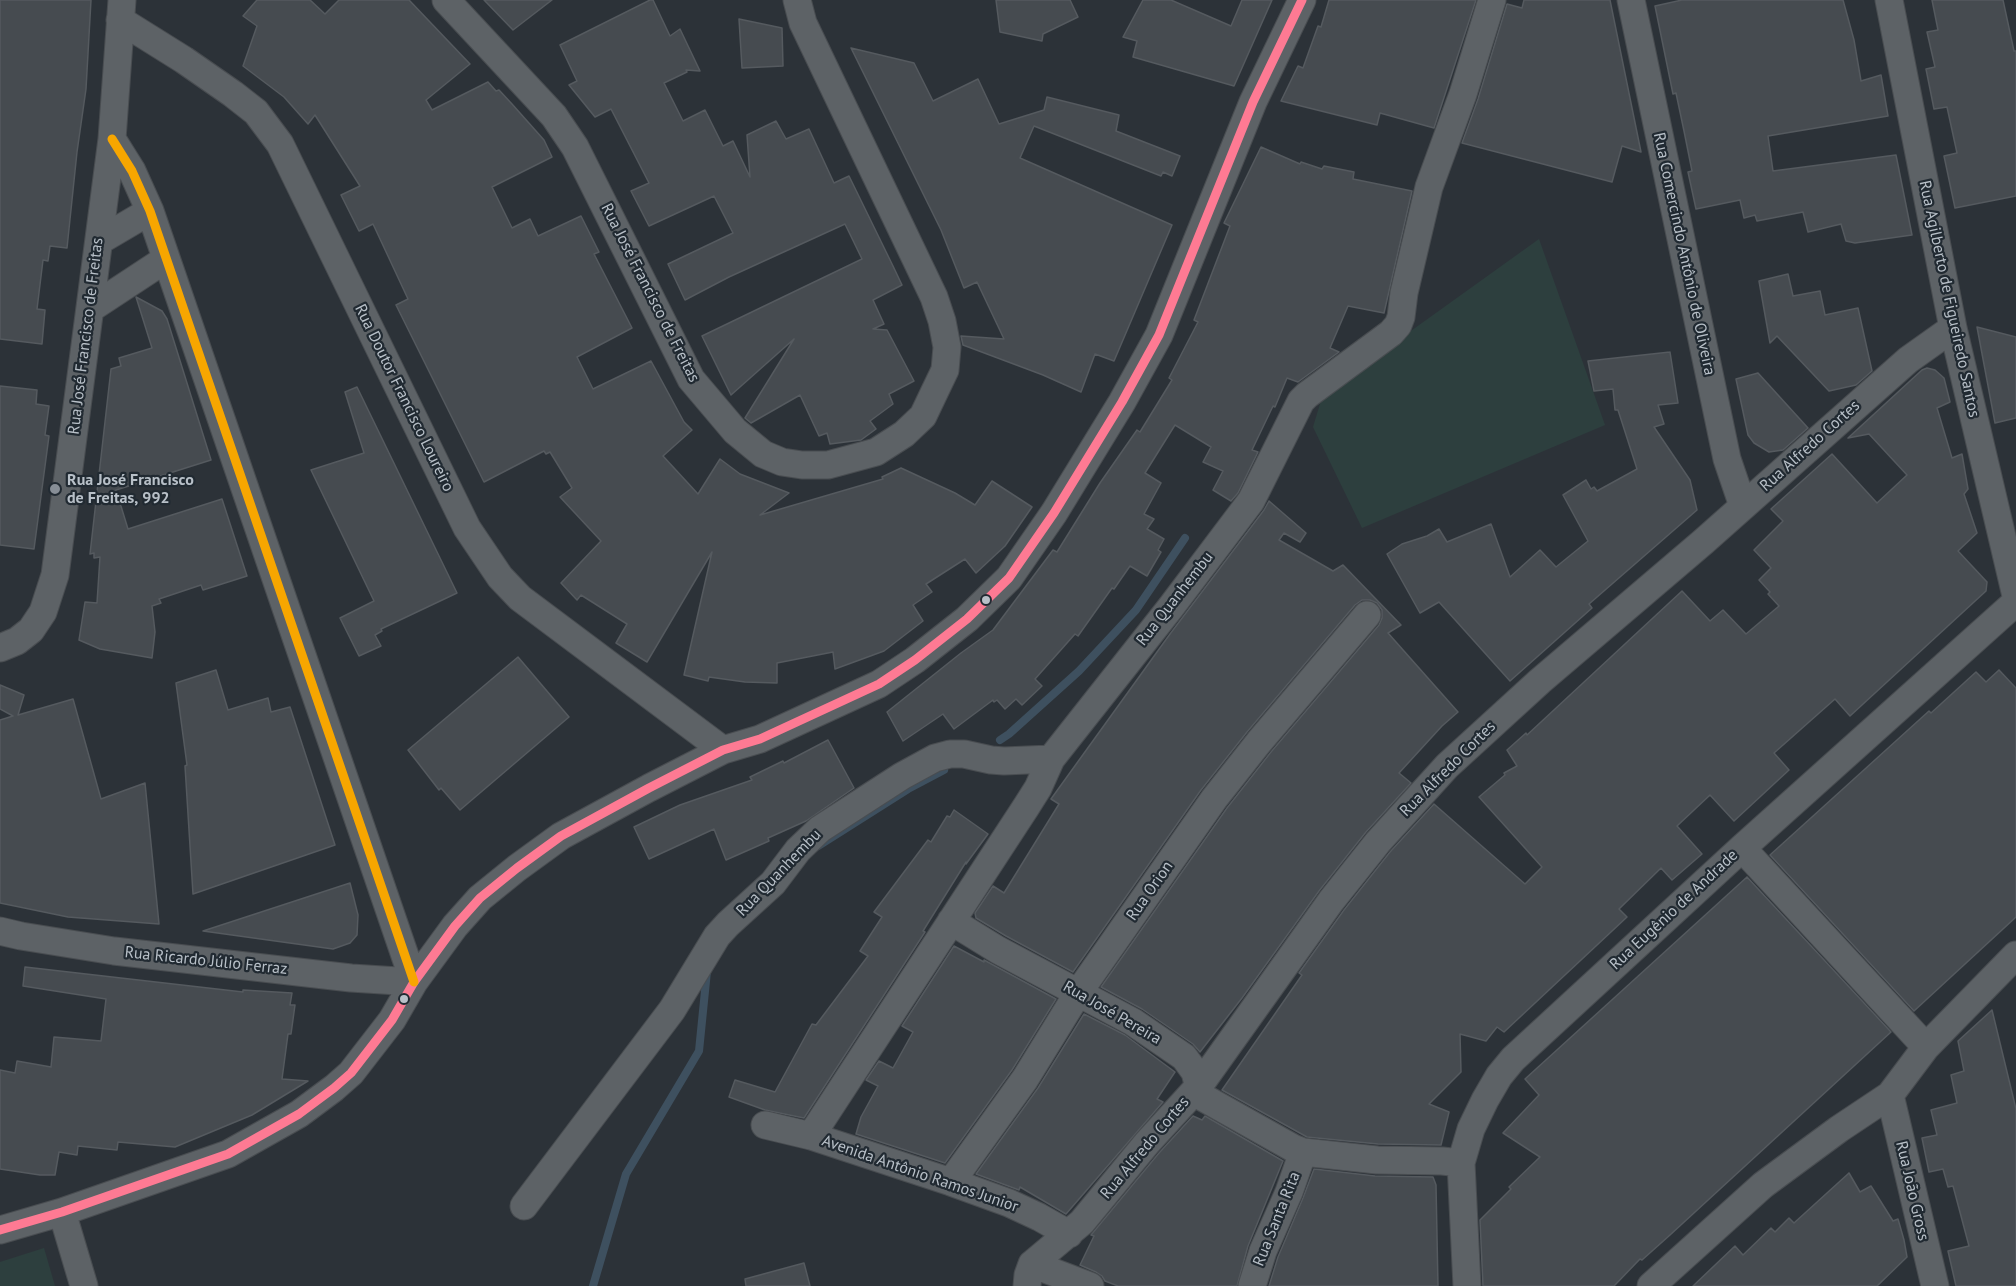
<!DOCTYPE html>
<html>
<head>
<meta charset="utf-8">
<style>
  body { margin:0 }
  canvas { display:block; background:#2c3238 }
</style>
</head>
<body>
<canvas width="2016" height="1286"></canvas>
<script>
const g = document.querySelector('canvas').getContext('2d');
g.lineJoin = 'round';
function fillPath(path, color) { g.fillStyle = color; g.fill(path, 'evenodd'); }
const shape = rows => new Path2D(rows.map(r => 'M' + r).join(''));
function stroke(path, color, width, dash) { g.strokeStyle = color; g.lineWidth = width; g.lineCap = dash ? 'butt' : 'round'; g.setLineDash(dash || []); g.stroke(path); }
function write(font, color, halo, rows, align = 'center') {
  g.font = font + ' "PT Sans",sans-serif'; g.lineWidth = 4.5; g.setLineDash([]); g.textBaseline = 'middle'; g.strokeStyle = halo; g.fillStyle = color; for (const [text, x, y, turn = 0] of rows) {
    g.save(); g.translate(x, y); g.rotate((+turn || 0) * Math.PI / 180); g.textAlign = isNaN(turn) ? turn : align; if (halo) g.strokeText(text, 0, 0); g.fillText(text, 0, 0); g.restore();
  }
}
const green = shape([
  [1539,239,1605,425,1362,528,1313,427,1323,394],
  [44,1248,55,1286,0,1286,0,1262]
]);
const stream = shape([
  [1000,740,1009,734,1079,671,1136,610,1185,538],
  [818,846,908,789,944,770],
  [593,1286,626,1174,699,1051,707,971]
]);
const building = shape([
  [0,0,91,0,86,89,77,152,67,248,50,246,48,261,43,260,37,309,45,310,42,344,0,339,0,0],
  [257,0,310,0,325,14,339,0,409,0,470,64,426,100,432,110,488,82,496,91,499,90,512,104,544,140,552,157,492,187,512,228,530,219,538,236,581,216,599,252,594,254,632,328,577,357,593,389,651,361,684,422,692,430,663,456,698,494,720,459,740,474,789,493,760,515,883,479,882,477,901,468,955,493,975,505,992,481,1032,507,1005,546,976,573,965,559,926,584,932,592,913,605,923,621,884,651,835,669,833,652,777,663,777,683,745,682,709,677,708,681,684,675,712,552,647,662,616,643,627,624,581,595,577,600,561,583,601,541,560,497,572,488,550,452,546,454,544,451,484,482,396,305,408,299,373,224,359,231,341,195,360,186,315,115,308,124,284,97,243,66,257,26,243,16,257,0],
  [484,0,552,0,513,30,484,0],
  [650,0,653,0,670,36,680,29,700,71,686,70,687,72,664,83,683,121,705,110,723,146,733,141,750,177,747,135,776,121,786,139,809,129,834,183,849,176,893,266,902,285,873,300,884,324,873,329,887,330,914,381,889,394,893,404,870,421,876,429,861,440,830,444,827,433,819,436,800,395,751,423,745,418,794,339,731,395,702,336,862,259,845,224,729,277,685,300,668,264,733,233,714,196,649,226,631,191,649,183,611,109,595,117,569,85,577,81,560,45,650,0],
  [996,0,1070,0,1078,17,1043,34,1042,41,1000,32,996,0],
  [1143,0,1171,0,1231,26,1242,0,1272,0,1234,86,1133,57,1137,41,1123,37,1143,0],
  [1329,0,1476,0,1434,128,1380,113,1377,125,1281,101,1298,66,1303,68,1318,26,1321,27,1329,0],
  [1524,0,1610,0,1641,152,1622,146,1612,182,1462,143,1478,99,1507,4,1522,8,1524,0],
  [1682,0,1843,0,1854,40,1861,81,1881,75,1888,116,1768,136,1773,171,1896,155,1912,235,1855,243,1846,241,1841,224,1808,232,1803,212,1757,221,1755,215,1744,218,1740,200,1696,209,1688,172,1692,171,1684,131,1676,93,1673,94,1655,6,1682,0],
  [1932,0,2003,0,2014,51,2016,51,2016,196,1955,208,1944,156,1957,153,1947,107,1934,109,1926,69,1935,67,1927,32,1938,30,1932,0],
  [739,19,782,28,783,66,742,68,739,19],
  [851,48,914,63,933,101,978,79,999,124,1044,110,1047,97,1119,115,1116,131,1180,156,1172,176,1163,172,1161,176,1034,126,1020,158,1172,225,1114,361,1095,354,1081,392,1043,375,963,345,961,336,1004,339,977,282,964,288,941,230,851,48],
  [1261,147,1300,164,1301,162,1322,169,1324,166,1354,172,1353,179,1412,191,1384,313,1348,306,1330,348,1339,352,1298,382,1287,378,1275,407,1273,406,1252,450,1258,452,1238,493,1231,501,1213,490,1223,471,1203,462,1211,447,1175,425,1145,473,1161,483,1144,514,1154,519,1147,529,1164,539,1158,550,1161,552,1147,576,1130,566,1114,589,1112,588,1078,636,1075,634,1035,679,1042,686,1022,705,1016,699,1005,709,997,700,994,702,993,700,954,729,943,714,903,741,887,712,961,653,993,630,1053,550,1057,552,1100,483,1137,430,1140,432,1172,380,1169,378,1198,322,1194,320,1230,226,1224,223,1261,147],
  [1788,274,1793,296,1820,291,1825,315,1858,308,1872,371,1856,385,1829,391,1777,336,1770,343,1759,281,1788,274],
  [136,297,162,311,167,319,211,460,116,490,128,529,222,499,247,576,203,590,201,585,159,599,161,603,152,606,155,632,152,658,100,649,79,640,85,602,97,603,100,557,94,558,94,553,90,554,111,369,121,366,119,358,152,348,136,297],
  [1977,327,2016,337,2016,418,1995,423,1977,327],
  [1670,352,1678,403,1658,405,1664,424,1654,427,1690,480,1697,510,1589,604,1592,608,1510,681,1439,602,1420,613,1387,554,1402,544,1427,536,1439,529,1447,542,1491,524,1510,577,1540,550,1556,567,1588,541,1563,495,1586,480,1591,489,1594,487,1597,491,1637,469,1618,410,1615,410,1613,389,1594,391,1588,361,1670,352],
  [1927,368,1935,370,1944,378,1950,402,1937,408,1952,458,1962,454,1968,489,1964,494,1977,533,1958,551,1987,582,1986,591,1850,716,1835,699,1774,753,1789,770,1734,821,1710,795,1677,826,1702,854,1672,880,1661,868,1619,909,1627,917,1504,1032,1497,1027,1486,1041,1460,1034,1461,1072,1429,1104,1449,1112,1441,1145,1378,1144,1307,1137,1222,1090,1302,975,1299,973,1344,910,1390,852,1434,804,1525,884,1542,867,1479,797,1505,775,1504,773,1517,766,1507,750,1526,733,1527,735,1682,591,1710,621,1723,610,1746,634,1779,606,1768,594,1770,592,1759,580,1771,568,1754,550,1783,521,1771,509,1832,454,1877,503,1907,475,1869,434,1848,438,1922,370,1927,368],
  [1758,373,1808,428,1783,450,1769,452,1754,443,1748,435,1736,379,1758,373],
  [0,386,37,390,36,404,49,406,45,435,49,436,34,549,0,545,0,386],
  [357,387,457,593,381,629,382,631,375,635,381,646,359,656,340,618,374,601,311,470,364,453,345,392,357,387],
  [1269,501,1306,533,1300,542,1284,533,1279,540,1333,571,1343,565,1401,625,1388,633,1458,712,1442,726,1399,773,1411,783,1366,832,1319,891,1242,998,1200,1052,1193,1044,1142,1009,1101,987,1227,808,1271,752,1379,625,1382,618,1382,610,1377,603,1370,600,1362,600,1355,605,1247,732,1201,790,1073,972,1006,936,976,918,975,913,993,886,1004,893,1059,804,1051,799,1170,634,1264,510,1269,501],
  [518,657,569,717,460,810,441,788,439,790,408,750,518,657],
  [216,670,228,710,268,698,271,712,290,707,335,845,193,894,185,766,187,765,176,683,216,670],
  [1999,670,2016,688,2016,917,1914,1011,1770,855,1929,711,1931,713,1976,672,1986,682,1999,670],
  [0,685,24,695,18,715,73,699,101,799,145,783,159,924,68,917,0,903,0,720,13,716,0,709,0,685],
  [828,740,854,788,806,821,768,838,769,841,726,860,714,829,649,859,634,827,680,805,752,780,750,777,783,761,784,763,828,740],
  [954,810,988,834,966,864,966,862,923,931,925,932,804,1118,765,1110,729,1097,735,1080,775,1092,812,1024,816,1025,868,956,860,951,882,917,874,912,928,840,931,842,947,816,950,817,954,810],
  [1747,877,1891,1032,1670,1235,1642,1260,1640,1259,1614,1286,1483,1286,1480,1220,1511,1189,1509,1187,1540,1157,1503,1133,1539,1095,1525,1079,1747,877],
  [350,883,358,915,357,935,350,943,333,949,203,931,350,883],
  [954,946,984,962,984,960,1056,999,1012,1070,945,1163,856,1134,861,1117,878,1086,866,1080,879,1061,893,1068,913,1032,902,1026,954,946],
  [25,967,243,992,243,990,292,993,290,1005,295,1005,291,1034,288,1034,282,1079,308,1081,252,1115,175,1147,118,1142,117,1150,78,1146,77,1155,59,1152,55,1175,40,1175,0,1169,0,1070,15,1073,17,1061,51,1067,54,1037,101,1041,106,999,23,986,25,967],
  [1992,1010,2016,1109,2016,1286,1956,1286,1948,1251,1969,1246,1953,1186,1948,1187,1943,1169,1929,1172,1922,1138,1937,1135,1931,1110,1957,1103,1951,1075,1964,1071,1958,1041,1992,1010],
  [1084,1014,1125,1035,1175,1072,1157,1099,1163,1102,1066,1214,1020,1187,1019,1190,976,1174,1038,1088,1084,1014],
  [1193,1116,1202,1120,1205,1116,1283,1161,1248,1246,1237,1286,1118,1286,1105,1281,1102,1276,1096,1272,1080,1265,1094,1236,1091,1235,1159,1153,1193,1116],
  [1314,1169,1375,1176,1433,1177,1436,1185,1438,1286,1269,1286,1278,1257,1303,1198,1314,1169],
  [1849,1173,1860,1192,1871,1186,1893,1221,1898,1219,1904,1240,1907,1257,1877,1286,1693,1286,1735,1246,1743,1255,1771,1228,1775,1232,1789,1218,1794,1223,1849,1173],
  [804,1263,810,1286,746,1286,745,1279,804,1263]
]);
const minor = shape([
  [446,0,554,116,575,147,691,379,735,431,763,454,782,462,802,465,828,465,876,452,904,434,923,416,933,395,945,370,947,347,942,321,934,297,803,23,797,0],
  [1631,0,1727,459,1743,506],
  [1889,0,1953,328,2016,596],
  [120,20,184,60,233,94,256,112,280,144,467,528,500,577,520,598,723,750],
  [112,139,132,171,150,211,414,982],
  [99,241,150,211],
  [90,309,166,259],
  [0,648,17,641,31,630,43,612,55,575,112,139,122,0],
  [1742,848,1926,1047],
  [951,921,998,950,1133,1022,1184,1057,1195,1072,1200,1092,1204,1098,1293,1148,1303,1152,1377,1160,1442,1161,1461,1163],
  [0,931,21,936,114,951,351,978,414,982],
  [1890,1095,1935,1286],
  [765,1125,811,1136,951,1182,1009,1203,1039,1217,1069,1234],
  [811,1136,1026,807,1038,788,1051,759,1171,607,1251,501,1301,401,1307,395,1391,333,1398,325,1401,317,1404,293,1429,187,1463,94,1492,0],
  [951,1182,1025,1079,1078,993,1214,799,1259,742,1367,615],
  [524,1206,672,1010,717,936,728,924,773,883,798,850,820,829,902,776,935,758,950,754,964,754,991,760,1004,761,1051,759],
  [62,1212,84,1286],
  [0,1230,62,1212,228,1154,299,1114,334,1088,351,1073,392,1020,414,982,455,926,480,898,517,868,561,836,649,788,723,750,760,739,879,684,915,660,967,619,1009,578,1054,513,1122,402,1159,335,1253,102,1302,0],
  [1032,1264,1090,1286],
  [1027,1286,1028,1275,1032,1264,1082,1222,1147,1143,1199,1086,1331,901,1378,842,1447,766,1540,681,1703,542,1908,360,1953,328],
  [1252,1286,1263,1251,1289,1192,1303,1152],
  [1467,1286,1461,1163,1471,1129,1485,1100,1499,1076,1513,1059,1742,848,2016,602],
  [1651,1286,1763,1185,1839,1129,1890,1095,1926,1047,2016,955]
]);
const bus1 = shape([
  [0,1230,62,1212,228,1154,299,1114,334,1088,351,1073,392,1020,414,982,455,926,480,898,517,868,561,836,649,788,723,750,760,739,879,684,915,660,967,619,1009,578,1054,513,1122,402,1159,335,1253,102,1302,0]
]);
const bus2 = shape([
  [112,139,132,171,150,211,414,982]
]);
const markers = [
  [55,489,6,"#878e96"],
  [986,600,5,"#b8c0c8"],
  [404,999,5,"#b8c0c8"]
];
const streetNames = [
  ["Rua Comercindo Antônio de Oliveira",1684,254,78],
  ["Rua José Francisco de Freitas",650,293,63],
  ["Rua Agilberto de Figueiredo Santos",1949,299,78],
  ["Rua José Francisco de Freitas",86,336,-83],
  ["Rua Doutor Francisco Loureiro",404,398,64],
  ["Rua Alfredo Cortes",1810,446,-42],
  ["Rua Quanhembu",1175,599,-52],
  ["Rua Alfredo Cortes",1448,769,-45],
  ["Rua Quanhembu",779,873,-46],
  ["Rua Orion",1150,891,-55],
  ["Rua Eugênio de Andrade",1674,910,-43],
  ["Rua Ricardo Júlio Ferraz",206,961,6],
  ["Rua José Pereira",1112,1013,30],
  ["Rua Alfredo Cortes",1145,1148,-50],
  ["Avenida Antônio Ramos Junior",920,1174,19],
  ["Rua João Gross",1912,1191,77],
  ["Rua Santa Rita",1277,1219,-68]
];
const poiNames = [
  ["Rua José Francisco",67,480],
  ["de Freitas, 992",67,498]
];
fillPath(green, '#2d3f3e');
stroke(stream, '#3e505f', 8);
fillPath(building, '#464b50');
stroke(building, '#555a5f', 1.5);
stroke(minor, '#494d51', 29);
stroke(minor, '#5d6266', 27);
stroke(bus1, '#fe7a93', 9);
stroke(bus2, '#f7a600', 9);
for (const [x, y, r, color] of markers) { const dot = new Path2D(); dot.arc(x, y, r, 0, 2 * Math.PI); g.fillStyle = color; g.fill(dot); stroke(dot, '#212a32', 2); }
write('16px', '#b8c0c8', '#212a32', streetNames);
write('bold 16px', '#b8c0c8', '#212a32', poiNames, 'left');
</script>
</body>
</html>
